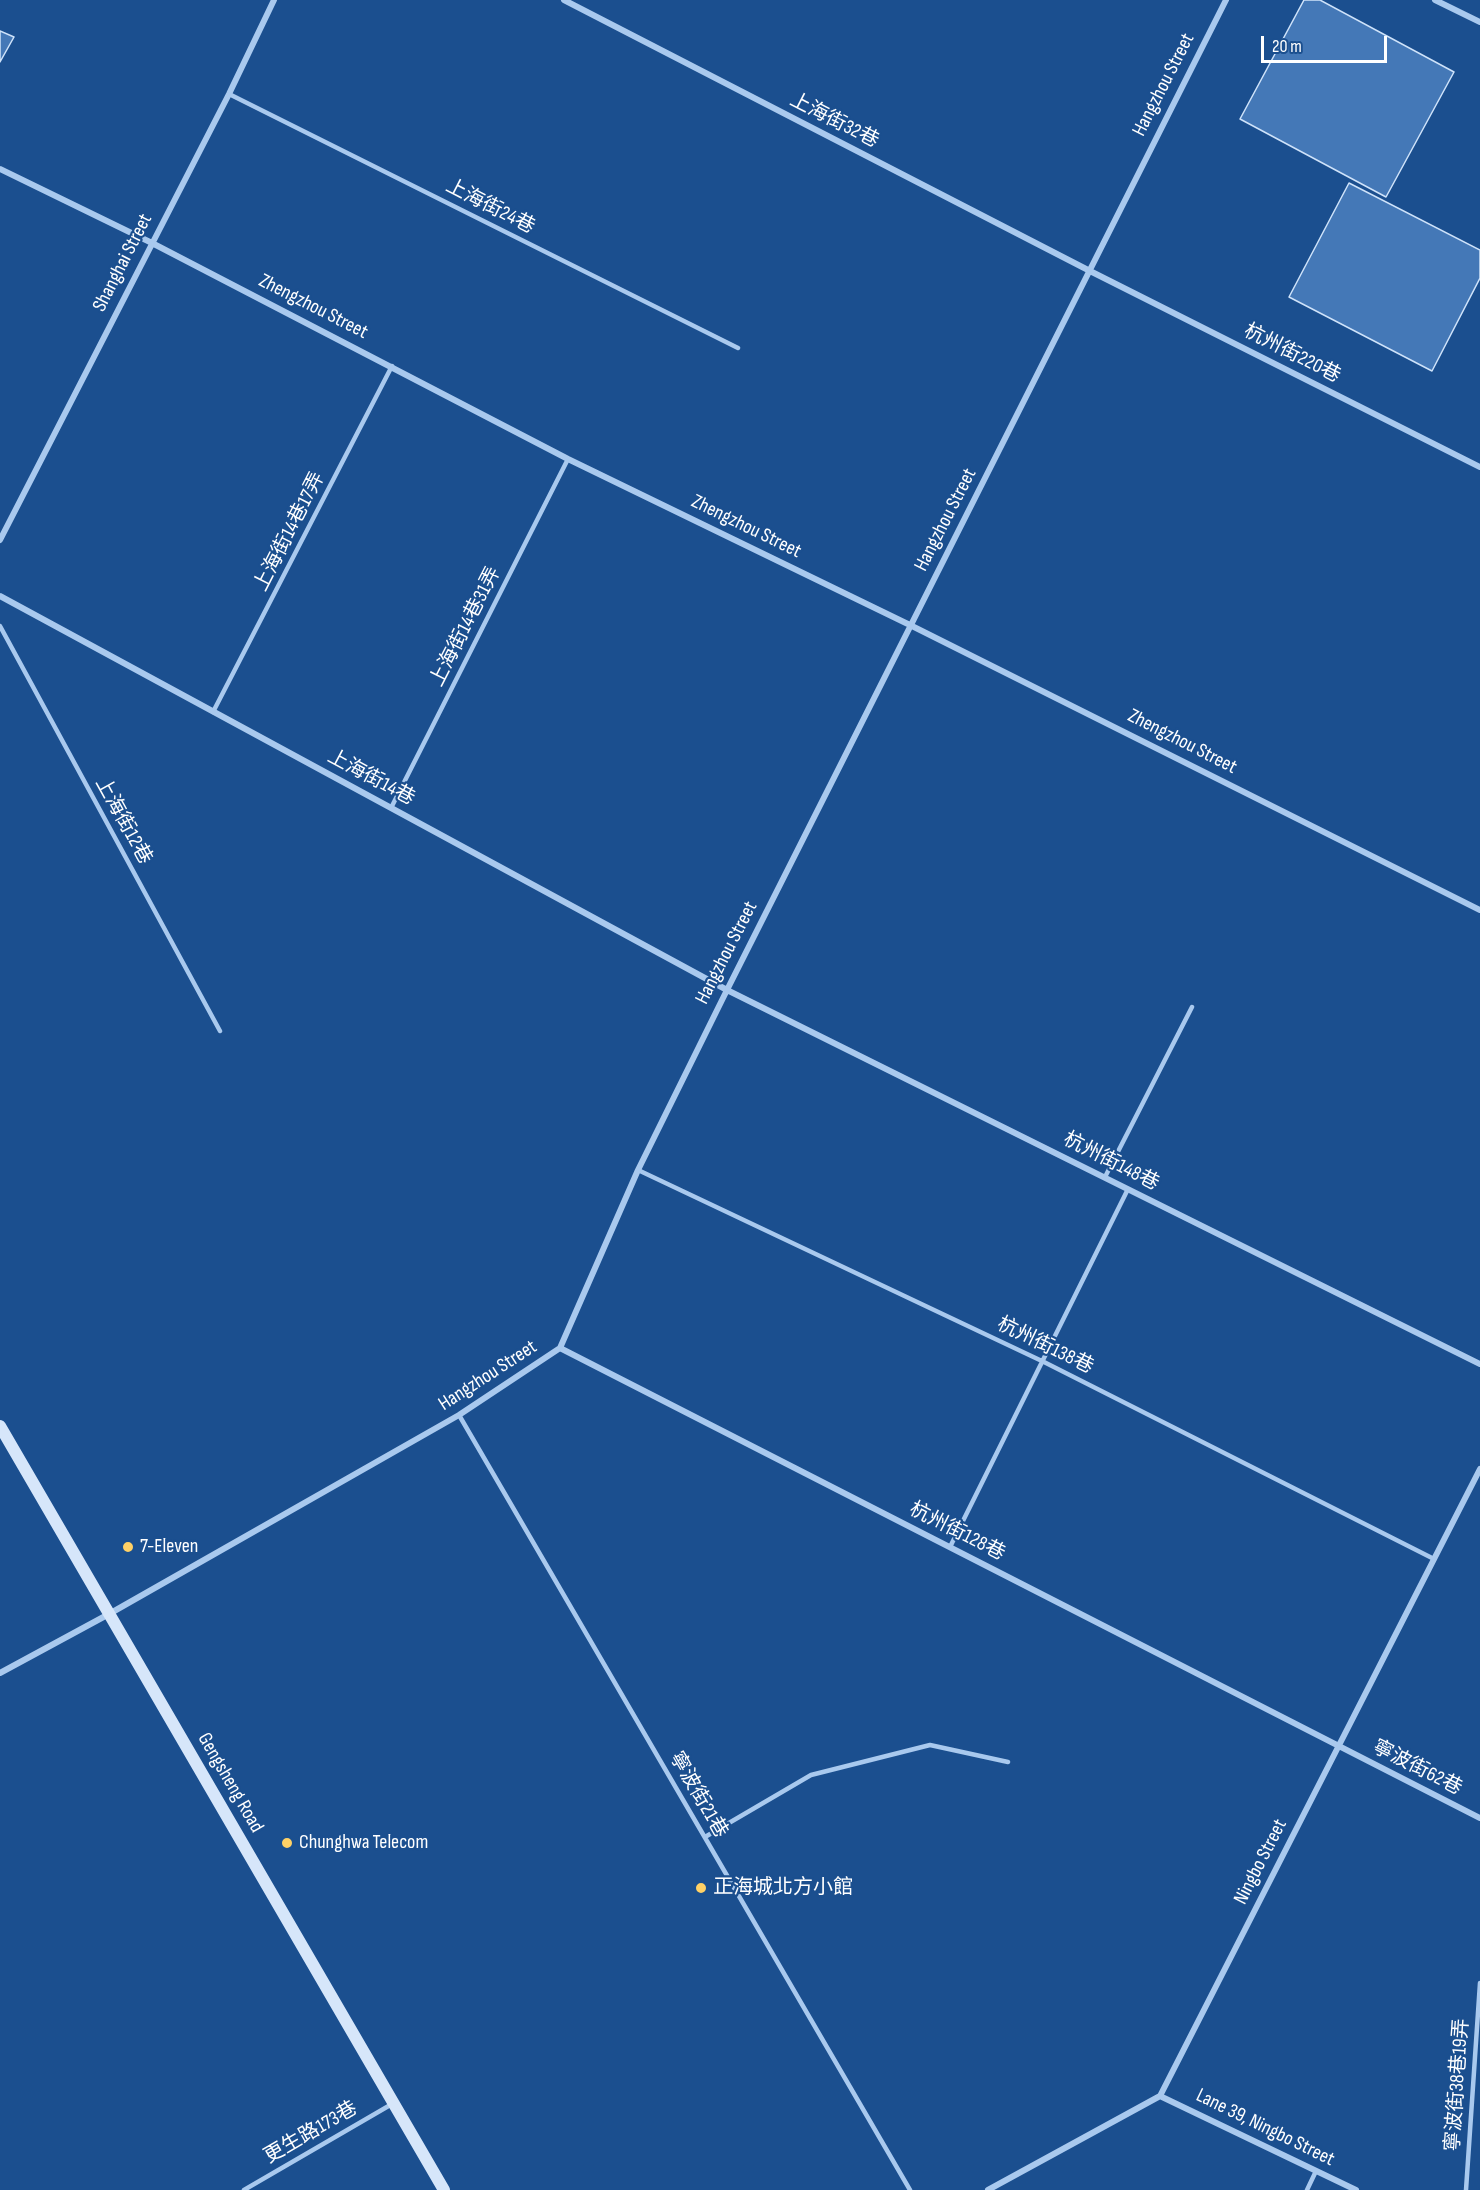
<!DOCTYPE html>
<html>
<head>
<meta charset="utf-8">
<style>
  body { margin:0 }
  #map { position:relative; width:1480px; height:2190px; overflow:hidden; background:#1b4f8f; font-family:"Sofia Sans Condensed",sans-serif }
  canvas { display:block }
  .scale { position:absolute; left:1261px; top:36px; width:126px; height:27px; box-sizing:border-box; border:3px solid #fff; border-top:0; padding-left:8px; font-size:18px; line-height:21px; white-space:nowrap; color:#fff; -webkit-text-stroke:4px #1b4f8f; paint-order:stroke }
</style>
</head>
<body>
<div id="map">
<canvas width="1480" height="2190"></canvas>
<div class="scale">20 m</div>
</div>
<script>
const g = document.querySelector('canvas').getContext('2d');
g.lineJoin = 'round';
function fillPath(path, color) { g.fillStyle = color; g.fill(path, 'evenodd'); }
const shape = rows => new Path2D(rows.map(r => 'M' + r).join(''));
function stroke(path, color, width, dash) { g.strokeStyle = color; g.lineWidth = width; g.lineCap = dash ? 'butt' : 'round'; g.setLineDash(dash || []); g.stroke(path); }
function write(font, color, halo, rows, align = 'center') {
  g.font = font + ' "Sofia Sans Condensed","Noto Sans TC",sans-serif'; g.lineWidth = 4.5; g.setLineDash([]); g.textBaseline = 'middle'; g.strokeStyle = halo; g.fillStyle = color; for (const [text, x, y, turn = 0] of rows) {
    g.save(); g.translate(x, y); g.rotate((+turn || 0) * Math.PI / 180); g.textAlign = isNaN(turn) ? turn : align; if (halo) g.strokeText(text, 0, 0); g.fillText(text, 0, 0); g.restore();
  }
}
const building = shape([
  [1304,0,1320,0,1454,72,1386,197,1240,119,1304,0],
  [0,31,14,37,0,62,0,31],
  [1349,183,1480,250,1480,278,1432,371,1289,297,1349,183]
]);
const lane = shape([
  [229,94,738,348],
  [0,626,220,1031],
  [213,712,392,366],
  [391,808,568,459],
  [638,1170,1044,1362,1434,1559],
  [1105,1177,1192,1007],
  [459,1415,910,2190],
  [950,1547,1128,1189],
  [705,1837,811,1775,930,1745,1008,1762],
  [244,2190,392,2104],
  [1307,2190,1316,2171],
  [1466,2190,1480,1983]
]);
const street = shape([
  [564,0,1090,271,1480,467],
  [1435,0,1480,22],
  [0,169,152,243,568,459,912,626,1480,910],
  [0,540,229,94,274,0],
  [0,596,727,990,1480,1364],
  [560,1348,1480,1818],
  [0,1673,109,1614,459,1415,560,1348,638,1170,727,990,1226,0],
  [1160,2096,1356,2190],
  [988,2190,1160,2096,1480,1469]
]);
const secondary = shape([
  [0,1426,444,2190]
]);
const markers = [
  [128,1547,6,"#ffd166"],
  [287,1843,6,"#ffd166"],
  [701,1888,6,"#ffd166"]
];
const streetNames = [
  ["Hangzhou Street",1164,85,-63],
  ["上海街32巷",834,121,27],
  ["上海街24巷",490,207,27],
  ["Shanghai Street",123,263,-63],
  ["Zhengzhou Street",313,307,27],
  ["杭州街220巷",1292,354,27],
  ["Hangzhou Street",946,520,-63],
  ["Zhengzhou Street",746,527,26],
  ["上海街14巷17弄",290,532,-63],
  ["上海街14巷31弄",466,627,-63],
  ["Zhengzhou Street",1182,742,27],
  ["上海街14巷",371,778,28],
  ["上海街12巷",123,821,61],
  ["Hangzhou Street",727,953,-63],
  ["杭州街148巷",1111,1162,27],
  ["杭州街138巷",1045,1346,26],
  ["Hangzhou Street",488,1376,-33],
  ["杭州街128巷",957,1532,27],
  ["寧波街62巷",1417,1768,27],
  ["Gengsheng Road",230,1783,60],
  ["寧波街21巷",698,1795,60],
  ["Ningbo Street",1261,1862,-63],
  ["寧波街38巷19弄",1458,2085,-86],
  ["Lane 39, Ningbo Street",1265,2128,26],
  ["更生路173巷",311,2133,-30]
];
const poiNames = [
  ["7-Eleven",140,1547],
  ["Chunghwa Telecom",299,1843],
  ["正海城北方小館",713,1888]
];
fillPath(building, '#4478b7');
stroke(building, '#cfe3fa', 1.5);
stroke(lane, '#a9c9ee', 4.5);
stroke(street, '#a9c9ee', 6);
stroke(secondary, '#d6e6fa', 12);
for (const [x, y, r, color] of markers) { const dot = new Path2D(); dot.arc(x, y, r, 0, 2 * Math.PI); g.fillStyle = color; g.fill(dot); stroke(dot, '#1b4f8f', 2); }
write('20px', '#fff', '#1b4f8f', streetNames);
write('20px', '#fff', '#1b4f8f', poiNames, 'left');
</script>
</body>
</html>
